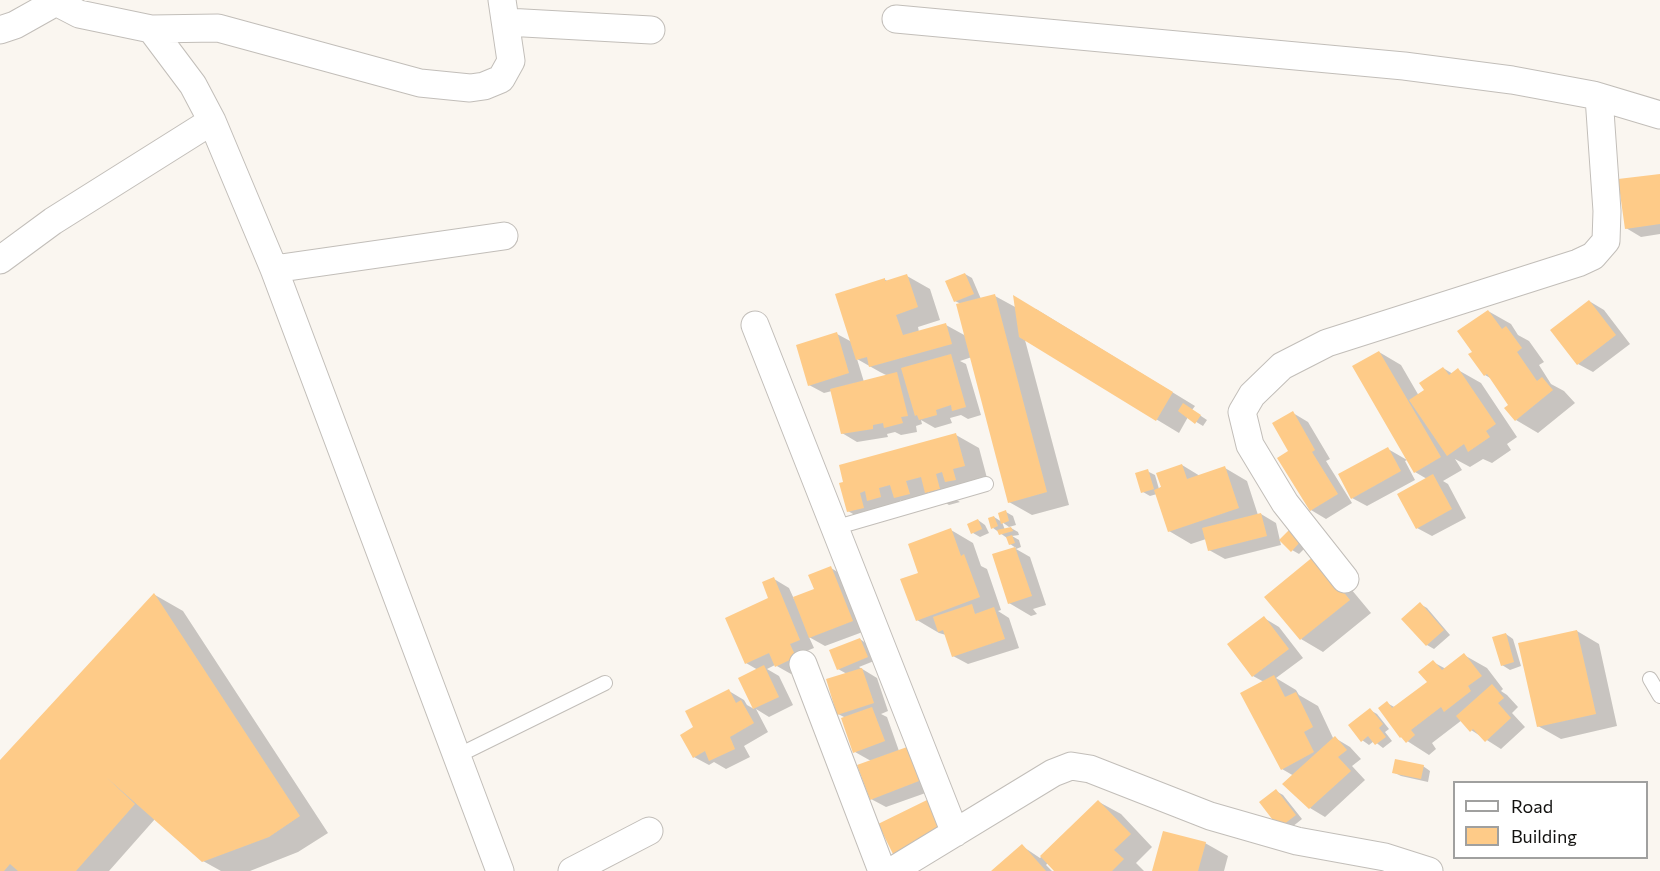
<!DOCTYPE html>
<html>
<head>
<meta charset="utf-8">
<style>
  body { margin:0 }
  #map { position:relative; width:1660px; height:871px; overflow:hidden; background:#faf6f0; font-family:Commissioner,sans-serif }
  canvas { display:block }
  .legend { position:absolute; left:1453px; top:781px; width:195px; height:78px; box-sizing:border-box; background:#fff; border:2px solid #a0a09f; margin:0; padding:8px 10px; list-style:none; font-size:18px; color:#12110f }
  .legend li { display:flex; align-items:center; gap:12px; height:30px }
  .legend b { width:30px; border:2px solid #a0a09f }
</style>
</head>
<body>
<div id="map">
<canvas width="1660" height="871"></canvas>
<ul class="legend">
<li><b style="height:8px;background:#fff"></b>Road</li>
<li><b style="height:16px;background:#fecb88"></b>Building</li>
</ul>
</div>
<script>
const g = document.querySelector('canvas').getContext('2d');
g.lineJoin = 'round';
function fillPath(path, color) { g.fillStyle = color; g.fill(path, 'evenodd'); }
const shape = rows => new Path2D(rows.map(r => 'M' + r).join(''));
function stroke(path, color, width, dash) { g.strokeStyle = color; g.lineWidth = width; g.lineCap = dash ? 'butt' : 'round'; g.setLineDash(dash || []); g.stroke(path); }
const shadow = shape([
  [1660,176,1660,234,1641,237,1626,228],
  [965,274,972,278,981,299,995,296,1017,308,1036,309,1195,406,1192,410,1207,420,1203,426,1188,417,1179,433,1025,340,1069,505,1032,515,1009,502,972,357,960,361,966,364,981,415,968,419,961,415,950,418,952,423,935,428,921,420,922,424,916,426,917,432,901,435,895,432,887,434,888,437,857,442,842,433,832,391,824,393,809,385,837,334,852,342,884,279,889,282,907,276,930,289,940,320,918,327,919,332,946,325,966,336,961,304,955,301],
  [857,359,880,372,888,376,864,382],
  [1589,301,1604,310,1630,344,1593,372,1578,364],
  [1488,311,1511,324,1518,335,1529,341,1544,362,1539,365,1551,384,1564,391,1575,403,1538,433,1516,420,1510,405,1492,379,1485,375,1474,352],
  [1379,352,1401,365,1419,396,1426,391,1443,368,1453,374,1458,370,1481,383,1517,437,1507,444,1511,450,1492,463,1483,459,1470,467,1455,459,1462,470,1443,481,1448,484,1466,518,1432,536,1417,528,1427,479,1415,472],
  [1293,413,1308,422,1330,459,1326,461,1352,503,1326,519,1311,510,1290,451],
  [956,435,979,448,987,478,959,488,961,499,944,489,944,493,960,502,949,505,928,492,931,506,918,510,900,500,903,510,882,507,885,520,870,524,848,511,841,484],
  [1388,449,1407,460,1405,461,1415,480,1367,506,1352,498],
  [1182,465,1200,476,1225,468,1247,481,1258,515,1261,514,1276,523,1281,545,1225,559,1209,550,1206,539,1191,544,1169,531,1157,494,1150,496,1143,492,1147,471,1155,475,1159,489],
  [1006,512,1013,516,1016,525,1009,527,1002,522,1005,530,1011,528,1018,532,1019,535,1012,536,1019,540,1021,547,1016,549,1030,557,1046,605,1033,609,1037,614,1031,616,1009,603,994,555,1016,548,1010,544,1007,538,993,528,994,517,1002,522],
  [978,520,985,525,989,533,980,537,973,533],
  [951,530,973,543,981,566,987,569,1001,610,998,611,1009,618,1019,648,968,664,953,656,946,635,939,633,917,620,920,574],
  [1296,536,1307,546,1299,554,1292,550],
  [831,568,846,577,868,630,825,646,809,637,814,648,804,652,810,666,791,674,775,665,767,669,779,676,793,705,769,717,756,709,768,732,744,746,750,757,726,769,714,762,709,765,694,757,695,728,729,691,744,700,747,705,754,709,740,679,758,670,746,663,770,599,774,579,789,588,794,599,816,590],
  [1336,571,1371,613,1323,652,1301,639],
  [155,595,183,611,328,833,298,852,250,871,221,871,203,861,155,819,109,871,0,871,0,762],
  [1420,604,1427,608,1450,635,1434,649,1427,645],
  [1264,618,1279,627,1303,658,1276,678,1296,690,1299,695,1318,706,1334,740,1335,738,1350,747,1361,759,1352,766,1365,780,1325,817,1310,808,1302,799,1294,776,1282,769,1264,682,1253,676],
  [1577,631,1599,644,1617,726,1561,739,1538,726],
  [1506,634,1513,639,1521,666,1510,670,1502,665],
  [860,639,867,644,874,661,859,667,877,678,888,711,881,714,887,717,899,751,907,748,934,790,886,807,871,799,871,761,855,752,846,718,838,714,847,674,838,669],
  [1464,655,1487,668,1503,689,1501,691,1507,695,1518,707,1512,713,1525,727,1501,749,1471,730,1462,720,1432,743,1436,749,1429,755,1401,737,1387,703,1396,708,1429,682,1433,662,1446,669],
  [1370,710,1377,714,1389,729,1385,732,1392,741,1383,748,1374,741,1369,745,1362,740],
  [1423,766,1430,771,1428,782,1401,776,1393,772],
  [1276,791,1283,795,1302,819,1287,831,1262,802],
  [1099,802,1121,814,1152,847,1136,863,1144,871,1056,871,1048,863,1046,865,1052,871,994,871,1022,846,1040,858],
  [1205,843,1228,856,1224,871,1153,871]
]);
const building = shape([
  [1660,174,1660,224,1625,229,1618,179],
  [965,273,974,294,954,302,945,281],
  [907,274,918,307,896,315,903,335,946,323,952,344,869,367,867,357,856,360,835,294,885,278,885,281],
  [995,294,1047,492,1008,503,956,304],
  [1013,295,1173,392,1156,421,1019,337],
  [1589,300,1616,335,1577,365,1550,330],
  [1488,310,1502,329,1506,326,1522,348,1517,352,1537,381,1542,377,1553,390,1515,421,1504,408,1508,405,1487,374,1484,376,1468,354,1472,352,1457,331],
  [837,332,849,373,808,386,796,345],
  [1379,351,1441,457,1414,473,1352,366],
  [951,354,966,407,952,411,951,405,936,410,937,415,919,420,917,415,915,416,901,368],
  [1443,367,1449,375,1458,368,1496,424,1486,431,1490,437,1468,452,1464,444,1447,456,1409,400,1424,390,1419,383],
  [897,372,908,416,901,417,903,423,884,428,883,423,873,425,873,429,841,434,830,389],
  [1183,403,1201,415,1195,424,1178,411],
  [1293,411,1315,450,1312,452,1338,494,1310,511,1277,458,1288,451,1272,423],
  [956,433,965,466,953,469,956,480,945,482,942,472,936,474,940,489,925,493,921,477,906,481,910,494,894,498,890,485,879,488,881,497,867,501,865,491,860,493,864,508,847,512,839,483,843,482,839,465],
  [1388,447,1401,471,1351,499,1338,474],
  [1182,464,1187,479,1225,466,1239,508,1168,532,1154,490,1161,487,1156,473],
  [1148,469,1154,489,1141,493,1135,473],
  [1433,474,1452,509,1416,529,1397,494],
  [1006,510,1009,521,1001,524,998,513],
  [1261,513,1267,536,1208,551,1202,528],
  [994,516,998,526,991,529,988,518],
  [978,519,982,529,971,534,967,524],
  [1011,527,1013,531,999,535,997,530],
  [951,528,961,556,964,554,980,597,916,621,900,579,918,573,908,544],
  [1289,530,1301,541,1291,552,1279,540],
  [1012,535,1015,543,1009,545,1006,537],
  [1015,547,1032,596,1008,604,992,554],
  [1314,556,1350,600,1300,640,1264,597],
  [831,566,853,621,809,638,793,597,814,589,808,575],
  [774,577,800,640,790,644,796,657,775,667,769,653,745,664,725,618,768,598,762,582],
  [154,593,300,816,269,837,202,862,106,777,135,804,76,871,18,871,10,864,4,871,0,871,0,760],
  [1420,602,1444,630,1426,646,1401,619],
  [972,604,975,614,994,607,1005,639,952,657,943,630,938,632,933,617],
  [1264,616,1289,649,1252,677,1227,644],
  [1577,630,1596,714,1537,727,1518,643],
  [1506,633,1514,662,1501,666,1492,637],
  [860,638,868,657,837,670,829,650],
  [1464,653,1482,676,1468,686,1471,691,1444,712,1441,707,1411,730,1415,735,1406,743,1401,737,1400,738,1378,708,1387,701,1392,708,1427,682,1418,672,1433,660,1442,670],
  [764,665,779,697,753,709,738,678],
  [862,668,874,703,837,715,826,679],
  [1274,675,1285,697,1296,692,1313,727,1304,732,1314,752,1281,770,1240,693],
  [1492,684,1504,698,1498,703,1511,718,1485,742,1473,729,1470,732,1456,716],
  [729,689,736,703,741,700,754,723,730,737,735,749,709,761,705,751,693,758,680,735,693,727,685,711],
  [872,707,885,741,853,753,841,718],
  [1370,708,1383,724,1379,728,1386,737,1375,745,1368,736,1361,742,1348,725],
  [1335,736,1347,750,1338,757,1351,771,1309,809,1282,784],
  [907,747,919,781,870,800,857,765],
  [1395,759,1424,765,1421,779,1392,773],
  [1276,789,1296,815,1279,828,1259,802],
  [927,800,942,832,894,856,878,824],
  [1098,800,1131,834,1114,850,1124,859,1112,871,1054,871,1040,856],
  [1163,831,1206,842,1198,871,1152,871],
  [1022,844,1046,871,991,871]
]);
const service = shape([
  [834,528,986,484],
  [1650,679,1660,696],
  [457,756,605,683]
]);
const minor = shape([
  [52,0,79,14,151,29,193,85,212,121,274,269,500,871],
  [896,19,1404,66,1512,80,1593,95,1660,115],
  [506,22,651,30],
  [151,29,218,28,420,83,470,88,484,86,501,79,511,61,502,0],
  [0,30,15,25,56,2],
  [0,260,53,221,212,121],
  [274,269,504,236],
  [755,325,955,833],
  [1345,579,1285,503,1250,445,1242,412,1252,395,1282,366,1327,343,1578,263,1593,256,1606,241,1607,211,1599,97],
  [803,664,882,871],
  [572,871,649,831],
  [892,871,1053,773,1071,766,1090,769,1210,816,1297,841,1385,857,1429,871]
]);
fillPath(shadow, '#0003');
fillPath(building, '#fecb88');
stroke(service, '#c2beb9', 16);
stroke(minor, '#c2beb9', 29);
stroke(service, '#fff', 14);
stroke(minor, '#fff', 27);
</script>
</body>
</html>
